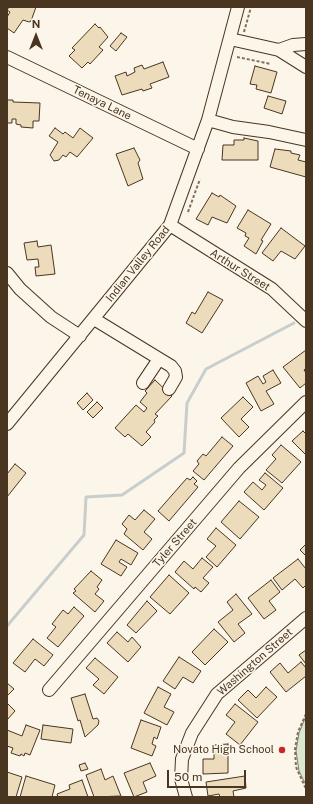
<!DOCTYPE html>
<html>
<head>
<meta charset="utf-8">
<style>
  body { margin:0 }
  #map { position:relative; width:313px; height:804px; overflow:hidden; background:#fbf6e9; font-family:"Public Sans",sans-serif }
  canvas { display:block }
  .frame { position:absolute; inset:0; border:8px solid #4a3520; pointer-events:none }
  .north { position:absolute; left:16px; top:16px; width:40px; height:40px; -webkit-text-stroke:3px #fbf6e9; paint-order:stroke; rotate:0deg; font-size:11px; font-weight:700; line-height:16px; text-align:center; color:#4a3520 }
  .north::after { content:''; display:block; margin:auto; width:14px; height:18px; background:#4a3520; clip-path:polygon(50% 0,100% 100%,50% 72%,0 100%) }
  .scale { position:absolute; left:167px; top:770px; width:79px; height:18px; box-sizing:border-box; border:2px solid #4a3520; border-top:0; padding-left:5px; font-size:12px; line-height:14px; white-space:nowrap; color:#4a3520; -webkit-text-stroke:3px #fbf6e9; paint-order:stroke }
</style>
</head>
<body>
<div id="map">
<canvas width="313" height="804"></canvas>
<div class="frame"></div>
<div class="north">N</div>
<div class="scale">50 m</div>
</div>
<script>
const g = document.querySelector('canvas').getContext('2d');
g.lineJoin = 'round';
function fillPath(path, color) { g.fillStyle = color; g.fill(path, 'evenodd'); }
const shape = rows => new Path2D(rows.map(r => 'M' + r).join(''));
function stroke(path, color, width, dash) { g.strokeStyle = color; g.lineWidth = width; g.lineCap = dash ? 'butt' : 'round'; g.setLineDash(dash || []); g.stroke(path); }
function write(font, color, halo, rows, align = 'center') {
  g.font = font + ' "Public Sans",sans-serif'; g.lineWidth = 3; g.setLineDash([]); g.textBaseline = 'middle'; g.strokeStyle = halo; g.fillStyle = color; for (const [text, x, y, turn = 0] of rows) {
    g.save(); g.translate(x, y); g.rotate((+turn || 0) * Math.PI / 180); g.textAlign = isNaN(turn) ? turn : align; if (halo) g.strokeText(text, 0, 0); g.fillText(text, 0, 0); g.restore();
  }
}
const green = shape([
  [306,716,306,785,299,771,296,751,299,733,306,716]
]);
const stream = shape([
  [7,626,84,535,86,497,122,495,184,453,187,403,206,369,294,323]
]);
const building = shape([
  [9,7,36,7,31,21,29,22,23,20,14,33,7,28,7,17,10,12,7,10,9,7],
  [95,24,99,28,100,27,108,37,99,47,103,50,90,64,88,62,82,68,69,56,75,50,72,48,95,24],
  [121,33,127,37,116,51,110,46,121,33],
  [163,62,169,77,150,84,152,88,143,91,142,89,122,95,115,76,126,72,127,76,135,72,134,68,142,65,144,69,163,62],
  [255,66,277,72,271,93,256,89,257,85,250,84,255,66],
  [268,96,286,101,282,114,264,108,268,96],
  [7,100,13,100,13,102,40,103,39,121,33,121,33,128,21,127,21,125,16,124,16,119,12,119,12,123,7,123,7,100],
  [55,128,63,134,65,132,73,138,80,128,93,138,77,157,70,152,66,157,63,155,59,160,54,161,50,155,58,142,49,136,55,128],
  [244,138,258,141,258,160,222,160,223,145,234,145,234,140,244,140,244,138],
  [134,148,140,160,138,163,143,179,128,186,116,154,134,148],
  [275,149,291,151,291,153,300,155,298,160,306,162,306,177,270,167,275,149],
  [212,193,219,197,220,195,236,206,227,223,212,217,208,225,196,219,212,193],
  [248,210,271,224,261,240,263,241,256,254,244,246,249,238,245,236,246,233,237,228,248,210],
  [281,228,305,246,295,259,281,251,273,261,262,253,281,228],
  [37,241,38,247,51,245,55,274,36,276,35,267,39,267,38,259,27,260,24,243,37,241],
  [208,292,223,300,202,333,186,323,192,312,195,314,208,292],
  [306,350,306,368,304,370,306,373,306,383,300,388,283,367,306,350],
  [273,370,281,383,266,391,274,404,261,411,246,383,258,376,263,384,266,382,263,376,273,370],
  [155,380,172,396,155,414,158,416,154,420,155,422,146,432,151,437,142,446,128,434,125,437,115,428,136,405,144,412,147,408,140,402,147,393,145,391,155,380],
  [87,393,93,400,83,410,77,403,87,393],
  [243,397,253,407,241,419,249,427,239,437,221,418,243,397],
  [97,402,103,408,93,418,87,412,97,402],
  [303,431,306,434,306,455,292,441,303,431],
  [222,437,233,446,204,480,193,471,199,464,197,461,203,454,206,456,222,437],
  [281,445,301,462,282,483,266,470,276,459,272,455,281,445],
  [15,464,26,473,7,497,7,474,15,464],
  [265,473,283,488,264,510,244,492,253,482,262,490,266,485,259,480,265,473],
  [193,477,197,481,194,484,198,487,169,521,158,511,187,478,190,480,193,477],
  [239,501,259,517,240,539,221,522,239,501],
  [144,510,155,519,144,532,152,539,143,550,124,534,127,529,122,524,129,515,135,520,144,510],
  [216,528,236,545,217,567,206,557,216,546,207,539,216,528],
  [116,540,138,553,131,565,121,559,119,562,127,567,121,576,101,564,116,540],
  [306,544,306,556,300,550,306,544],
  [202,558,213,567,203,578,209,583,201,592,195,587,194,589,175,572,184,561,193,569,202,558],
  [298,559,306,569,306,585,303,588,295,579,282,590,273,578,298,559],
  [91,571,102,580,97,587,99,589,95,594,104,601,95,612,73,593,76,591,74,589,91,571],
  [169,575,189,593,170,614,150,597,169,575],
  [271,580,280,592,269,601,276,610,264,619,248,598,271,580],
  [236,594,252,614,238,624,245,633,234,642,218,622,233,610,227,602,236,594],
  [147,601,157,611,136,633,127,625,147,601],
  [74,607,84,616,58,647,47,638,56,627,52,624,63,610,68,614,74,607],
  [214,629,228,642,205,665,192,652,214,629],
  [117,632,128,642,132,637,141,647,128,662,107,643,117,632],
  [33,639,53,655,44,666,35,659,25,672,13,663,33,639],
  [306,650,306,664,299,655,306,650],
  [179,657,201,671,193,683,183,677,175,689,163,681,179,657],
  [95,658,118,677,104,694,93,685,99,679,86,668,95,658],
  [301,662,306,668,306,676,286,692,270,672,280,663,288,673,301,662],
  [7,683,14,689,7,696,7,683],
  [158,687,171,694,164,707,174,712,167,725,144,713,158,687],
  [266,687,277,697,257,718,238,700,248,690,256,698,266,687],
  [85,694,93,719,97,718,99,721,98,725,85,737,80,720,78,721,71,698,85,694],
  [7,703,15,711,7,720,7,703],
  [235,704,258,722,240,745,226,734,235,722,226,715,235,704],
  [141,720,161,727,157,739,154,737,152,744,156,746,152,756,131,748,141,720],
  [26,725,40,730,30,755,25,753,24,756,21,754,20,756,11,753,13,748,7,746,7,730,22,736,26,725],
  [43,725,73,729,71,743,41,739,43,725],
  [228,744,228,773,203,774,203,759,214,759,214,745,228,744],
  [85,763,88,769,81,771,79,765,85,763],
  [150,763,156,776,143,782,147,792,134,797,124,773,150,763],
  [101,769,105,780,113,776,121,796,94,797,86,775,101,769],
  [7,772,22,777,16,797,7,797,7,772],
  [26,776,55,785,52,797,20,797,26,776],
  [245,776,246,788,233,791,234,797,220,797,219,794,208,796,206,782,245,776],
  [82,780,88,797,58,797,57,794,70,789,69,785,82,780]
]);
const path = shape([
  [244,32,251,7],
  [237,57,271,64],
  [188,212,200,179],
  [306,714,298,732,295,749,296,767,306,789]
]);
const minor = shape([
  [230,39,279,50,306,67],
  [279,50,293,45,306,44],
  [7,57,198,149],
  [208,120,233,127,269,132,306,140],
  [170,225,272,289,306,321],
  [7,273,20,289,51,317,80,336],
  [94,319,171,366,175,371,176,377,169,389],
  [143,383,159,359],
  [7,424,170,225,208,120,238,7],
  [49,690,239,468,306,402],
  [186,797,181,779,182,759,192,733,217,694,306,618]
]);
const markers = [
  [282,750,4,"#c62828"]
];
const streetNames = [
  ["Tenaya Lane",102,103,26],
  ["Indian Valley Road",138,264,-51],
  ["Arthur Street",240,270,32],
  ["Tyler Street",175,543,-49],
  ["Washington Street",255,662,-41]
];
const poiNames = [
  ["Novato High School",274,750]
];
fillPath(green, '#dce7d0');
stroke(green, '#887966', 1);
stroke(stream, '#c9cecd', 3);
fillPath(building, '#ecdcbc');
stroke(building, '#4a3520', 1);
stroke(minor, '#4a3520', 14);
stroke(path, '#7f6f5c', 2, [3, 2]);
stroke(minor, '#fbf6e9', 12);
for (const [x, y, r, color] of markers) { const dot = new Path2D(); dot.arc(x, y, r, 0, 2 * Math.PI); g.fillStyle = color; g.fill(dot); stroke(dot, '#fbf6e9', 1.5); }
write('11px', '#4a3520', '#fbf6e9', streetNames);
write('11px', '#4a3520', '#fbf6e9', poiNames, 'right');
</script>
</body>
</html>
